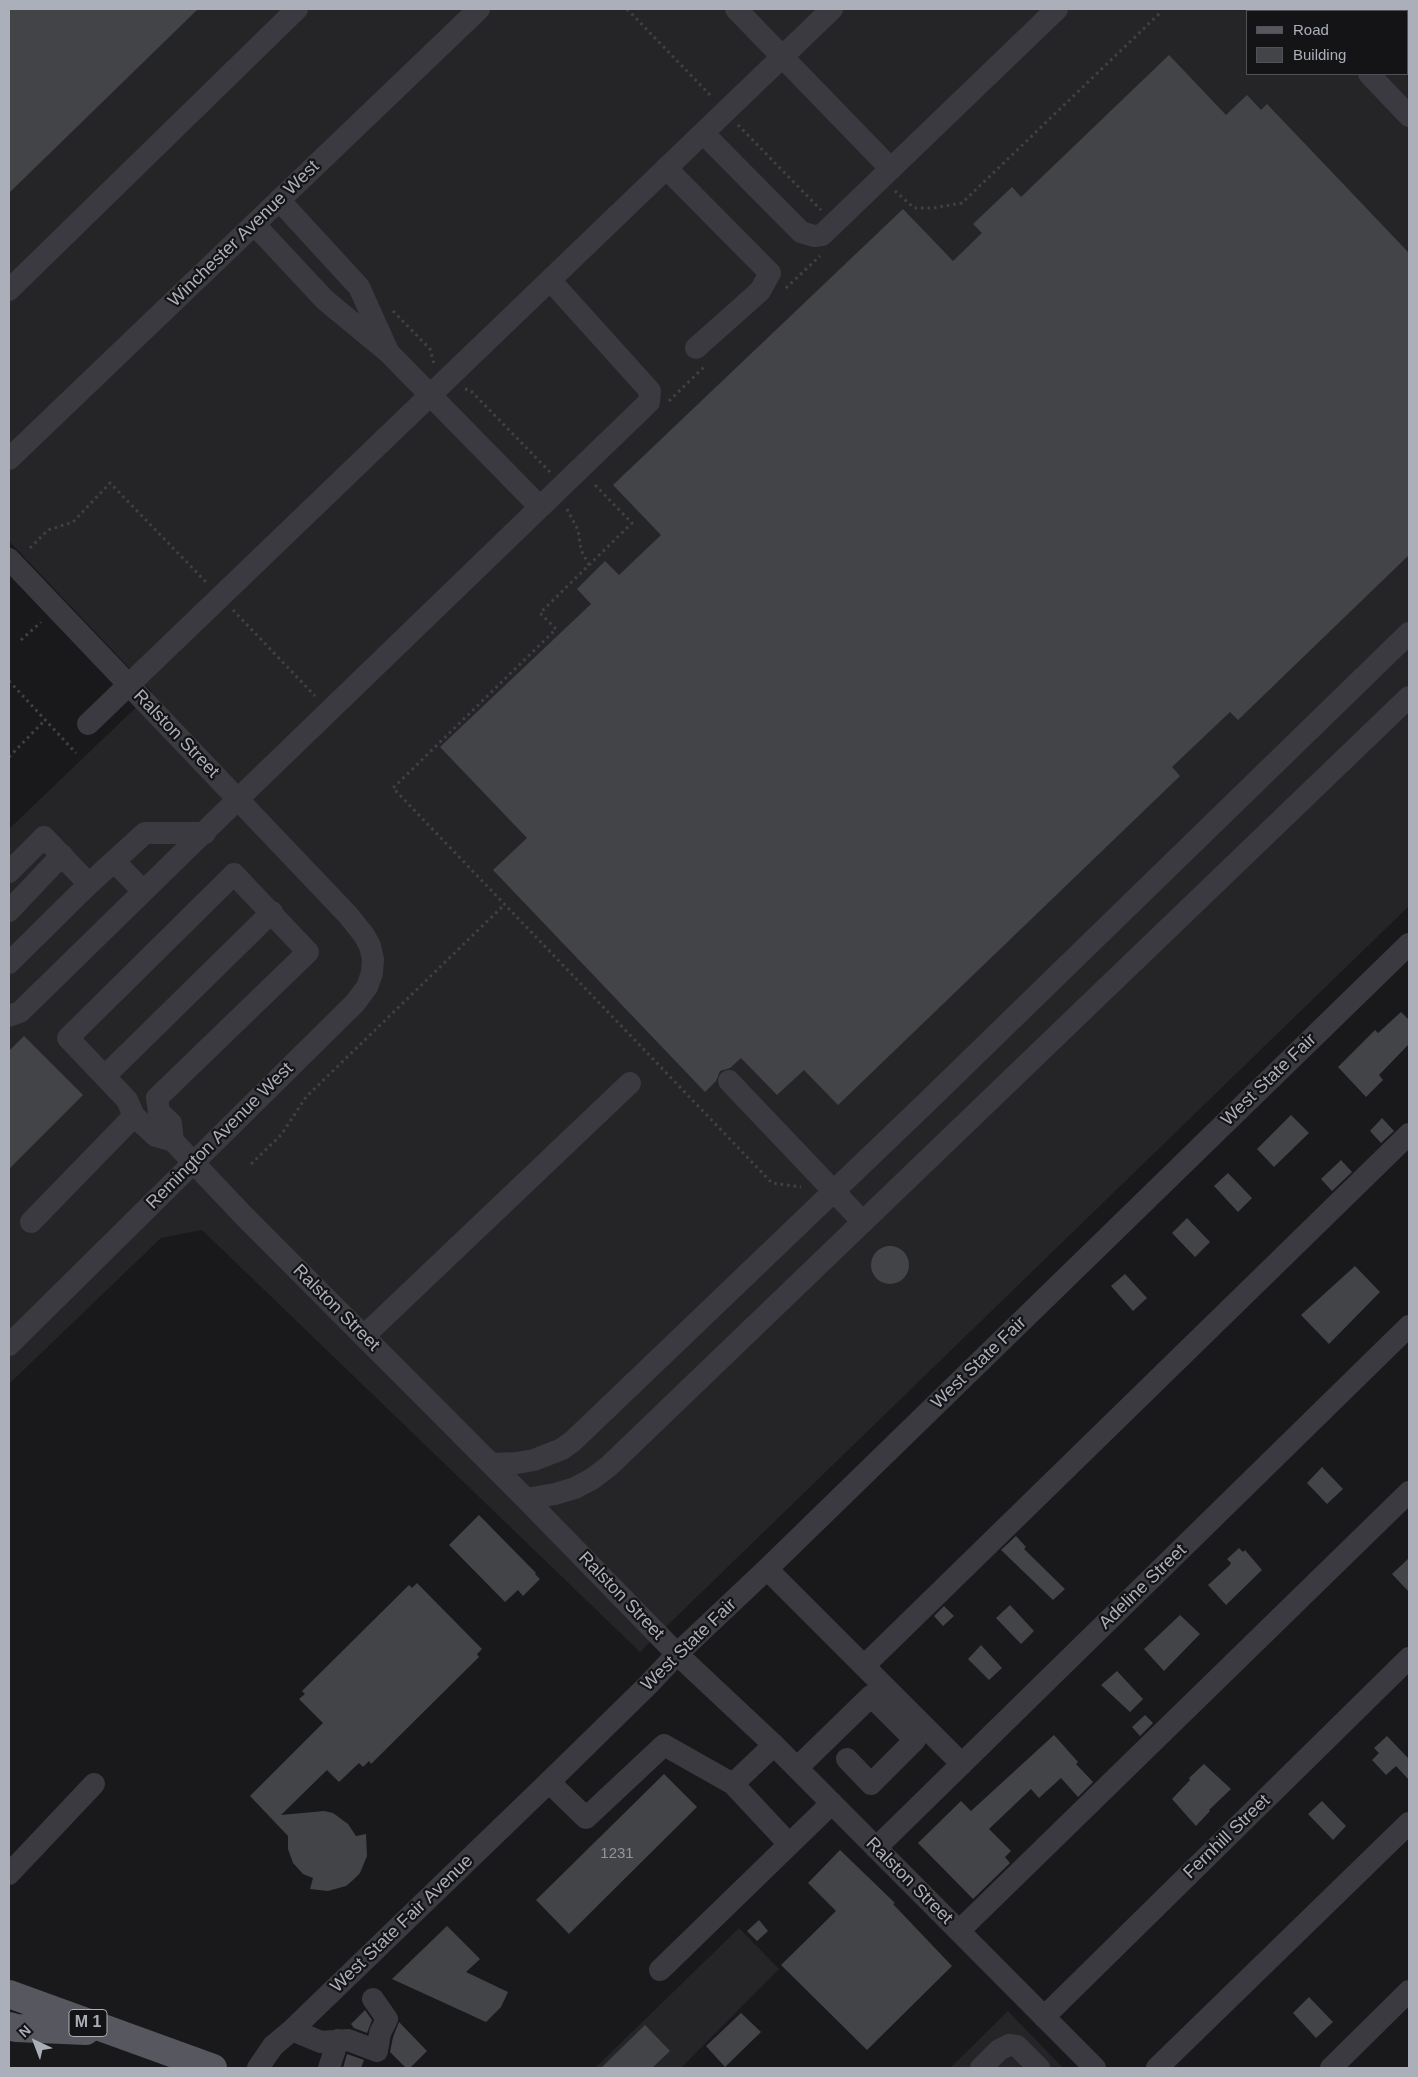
<!DOCTYPE html>
<html>
<head>
<meta charset="utf-8">
<style>
  body { margin:0 }
  #map { position:relative; width:1418px; height:2077px; overflow:hidden; background:#19191b; font-family:Arial,sans-serif }
  canvas { display:block }
  .frame { position:absolute; inset:0; border:10px solid #abafba; pointer-events:none }
  .legend { position:absolute; left:1246px; top:10px; width:162px; height:65px; box-sizing:border-box; background:#141416; border:1px solid #505258; margin:0; padding:6px 9px; list-style:none; font-size:15px; color:#abafba }
  .legend li { display:flex; align-items:center; gap:10px; height:25px }
  .legend b { width:25px; border:1px solid #505258 }
  .north { position:absolute; left:10px; top:2017px; width:50px; height:50px; -webkit-text-stroke:4px #141416; paint-order:stroke; rotate:317deg; font-size:14px; font-weight:700; line-height:20px; text-align:center; color:#abafba }
  .north::after { content:''; display:block; margin:auto; width:18px; height:22px; background:#abafba; clip-path:polygon(50% 0,100% 100%,50% 72%,0 100%) }
</style>
</head>
<body>
<div id="map">
<canvas width="1418" height="2077"></canvas>
<div class="frame"></div>
<ul class="legend">
<li><b style="height:6px;background:#56575f"></b>Road</li>
<li><b style="height:14px;background:#434448"></b>Building</li>
</ul>
<div class="north">N</div>
</div>
<script>
const g = document.querySelector('canvas').getContext('2d');
g.lineJoin = 'round';
function fillPath(path, color) { g.fillStyle = color; g.fill(path, 'evenodd'); }
const shape = rows => new Path2D(rows.map(r => 'M' + r).join(''));
function stroke(path, color, width, dash) { g.strokeStyle = color; g.lineWidth = width; g.lineCap = dash ? 'butt' : 'round'; g.setLineDash(dash || []); g.stroke(path); }
function write(font, color, halo, rows, align = 'center') {
  g.font = font + ' Arial,sans-serif'; g.lineWidth = 4.5; g.setLineDash([]); g.textBaseline = 'middle'; g.strokeStyle = halo; g.fillStyle = color; for (const [text, x, y, turn = 0] of rows) {
    g.save(); g.translate(x, y); g.rotate((+turn || 0) * Math.PI / 180); g.textAlign = isNaN(turn) ? turn : align; if (halo) g.strokeText(text, 0, 0); g.fillText(text, 0, 0); g.restore();
  }
}
const built = shape([
  [9,9,1409,9,1409,906,640,1652,202,1230,161,1238,9,1384,9,829,152,692,9,541],
  [1247,11,1407,11,1407,74,1247,74],
  [739,1928,779,1969,681,2068,595,2068],
  [1008,2011,1063,2068,950,2068]
]);
const building = shape([
  [9,9,198,9,9,193],
  [1169,55,1226,115,1247,95,1261,110,1267,104,1409,253,1409,555,1238,720,1230,712,1172,767,1180,776,838,1105,804,1070,777,1095,741,1058,730,1068,720,1071,716,1081,705,1092,493,870,527,838,440,747,591,604,577,589,605,561,619,575,661,535,613,485,903,209,953,261,982,233,973,224,1012,187,1021,197],
  [1401,1012,1409,1020,1409,1044,1379,1075,1383,1080,1366,1097,1338,1067,1375,1030,1378,1033],
  [24,1036,83,1095,9,1169,9,1051],
  [1291,1115,1309,1133,1274,1167,1257,1149],
  [1382,1118,1394,1131,1381,1143,1370,1131],
  [1341,1160,1352,1172,1332,1191,1321,1179],
  [1228,1173,1252,1198,1238,1212,1214,1186],
  [1187,1218,1210,1242,1195,1257,1172,1233],
  '871 1265a19 19 0 1 1 38 0a19 19 0 1 1-38 0Z',
  [1355,1266,1380,1292,1329,1344,1301,1315],
  [1125,1274,1147,1298,1133,1311,1111,1286],
  [1322,1467,1343,1489,1327,1504,1307,1483],
  [479,1515,536,1573,535,1574,540,1579,523,1596,518,1590,505,1602,449,1545],
  [1016,1536,1026,1547,1024,1549,1065,1589,1053,1600,1001,1550],
  [1239,1548,1243,1552,1245,1550,1262,1570,1226,1605,1208,1585,1230,1565,1231,1563,1227,1559],
  [1409,1558,1409,1592,1392,1574],
  [417,1583,482,1649,477,1654,479,1657,371,1764,369,1761,363,1767,359,1763,339,1782,327,1770,281,1815,324,1811,333,1813,348,1824,356,1836,366,1834,367,1856,360,1873,353,1880,346,1886,328,1891,310,1889,313,1878,303,1874,293,1863,288,1849,288,1836,250,1796,323,1723,299,1699,305,1694,302,1691,409,1585,412,1588],
  [1010,1605,1034,1631,1021,1644,996,1618],
  [944,1606,954,1616,943,1626,934,1616],
  [1180,1615,1200,1634,1164,1671,1144,1649],
  [981,1645,1002,1668,989,1680,968,1659],
  [1117,1671,1143,1699,1130,1712,1101,1685],
  [1145,1715,1153,1723,1140,1736,1132,1727],
  [1054,1735,1078,1762,1076,1764,1093,1782,1078,1797,1061,1778,1039,1798,1031,1789,989,1829,1011,1851,1005,1857,1010,1863,973,1899,918,1843,961,1801,971,1811],
  [1387,1736,1409,1759,1409,1780,1396,1766,1386,1775,1372,1760,1379,1753,1374,1748],
  [1204,1764,1231,1789,1209,1810,1210,1811,1196,1826,1172,1799,1190,1780,1189,1778],
  [664,1774,697,1807,569,1934,536,1900],
  [1322,1801,1346,1826,1333,1840,1308,1814],
  [840,1850,895,1903,893,1904,952,1966,867,2050,781,1965,836,1911,808,1883],
  [759,1920,768,1931,757,1941,747,1931],
  [447,1926,480,1959,466,1972,508,1992,501,2007,486,2022,392,1979],
  [1309,1997,1333,2022,1316,2038,1293,2013],
  [365,2010,372,2020,367,2033,354,2028,351,2024],
  [741,2013,761,2032,725,2067,706,2046],
  [399,2022,427,2051,410,2068,406,2068,390,2052,393,2037],
  [645,2025,670,2051,652,2068,601,2068],
  [347,2054,364,2060,361,2068,343,2068]
]);
const path = shape([
  [627,9,712,97],
  [738,125,821,210],
  [895,191,914,208,933,208,962,203,1160,13],
  [786,288,820,256],
  [393,311,430,349,434,364],
  [465,389,471,391,550,472],
  [669,401,704,367],
  [567,509,578,530,581,550,589,565,540,613,556,629,393,788,772,1183,801,1187],
  [30,548,48,530,73,522,110,483,206,582],
  [589,565,632,523,593,483],
  [233,610,315,696],
  [21,640,41,622],
  [9,681,76,753],
  [9,757,45,720],
  [251,1164,281,1135,306,1097,505,904]
]);
const minor = shape([
  [736,9,891,169],
  [1322,9,1324,11],
  [1362,11,1365,9],
  [1369,74,1409,116],
  [703,133,801,232,814,236,822,235,1057,9],
  [666,168,770,273,760,291,696,348],
  [279,200,359,287,387,349],
  [254,224,325,300,388,352,540,507],
  [9,290,297,9],
  [9,459,479,9],
  [9,559,348,915,364,935,370,946,373,959,372,973,367,987,355,1003,9,1345],
  [88,724,832,9],
  [115,862,143,891],
  [9,872,44,837,89,884],
  [9,911,62,855],
  [9,963,89,884,145,833,205,833],
  [9,1016,20,1012,238,799,649,402,650,391,550,280],
  [105,1076,272,912],
  [729,1081,863,1222],
  [173,1141,156,1136,134,1116,127,1100,68,1038,234,874,308,952,157,1098,159,1112,171,1123,173,1141,244,1216,526,1499,677,1654,774,1745,1095,2068],
  [31,1222,134,1116],
  [364,1336,630,1083],
  [491,1464,517,1463,534,1460,562,1449,573,1441,928,1101,1409,633],
  [526,1499,555,1494,575,1488,592,1479,609,1466,1409,697],
  [767,1569,962,1764],
  [864,1666,1409,1134],
  [797,1768,871,1696,915,1740,871,1784,847,1759],
  [549,1782,586,1818,664,1745,733,1784,774,1745],
  [733,1784,789,1844],
  [876,1848,1409,1326],
  [9,1874,94,1784],
  [959,1931,1409,1492],
  [660,1970,832,1803],
  [1044,2017,1409,1658],
  [292,2030,321,2042,348,2040,377,2051,380,2033,387,2019,373,1999],
  [258,2068,273,2046,292,2030,549,1782,648,1685,677,1654,767,1569,1409,944],
  [329,2068,338,2040],
  [981,2068,999,2050,1009,2045,1017,2046,1039,2068],
  [1157,2068,1409,1823],
  [1331,2068,1409,1991]
]);
const major = shape([
  [9,1994,213,2068],
  [9,2026,16,2028,86,2031]
]);
const numberNames = [
  ["1231",617,1854]
];
const shields = [
  [88,2023,38]
];
const shieldNames = [
  ["M 1",88,2023]
];
const streetNames = [
  ["Winchester Avenue West",244,234,-44],
  ["Ralston Street",176,734,46],
  ["West State Fair",1269,1080,-44],
  ["Remington Avenue West",220,1136,-45],
  ["Ralston Street",336,1308,45],
  ["West State Fair",979,1363,-44],
  ["Adeline Street",1143,1587,-44],
  ["Ralston Street",621,1596,46],
  ["West State Fair",689,1645,-44],
  ["Fernhill Street",1227,1837,-44],
  ["Ralston Street",909,1881,45],
  ["West State Fair Avenue",402,1924,-44]
];
fillPath(built, '#252528');
fillPath(building, '#434448');
stroke(path, '#404147', 3, [2.5, 4]);
stroke(minor, '#3a3a40', 22);
stroke(major, '#56575f', 28);
write('15px', '#91949e', null, numberNames);
for (const [x, y, w] of shields) { const box = new Path2D(); box.roundRect(x - w / 2, y - 13.5, w, 27, 4); g.fillStyle = '#141416'; g.fill(box); stroke(box, '#abafba', 1); }
write('bold 16px', '#abafba', null, shieldNames);
write('18px', '#abafba', '#141416', streetNames);
</script>
</body>
</html>
